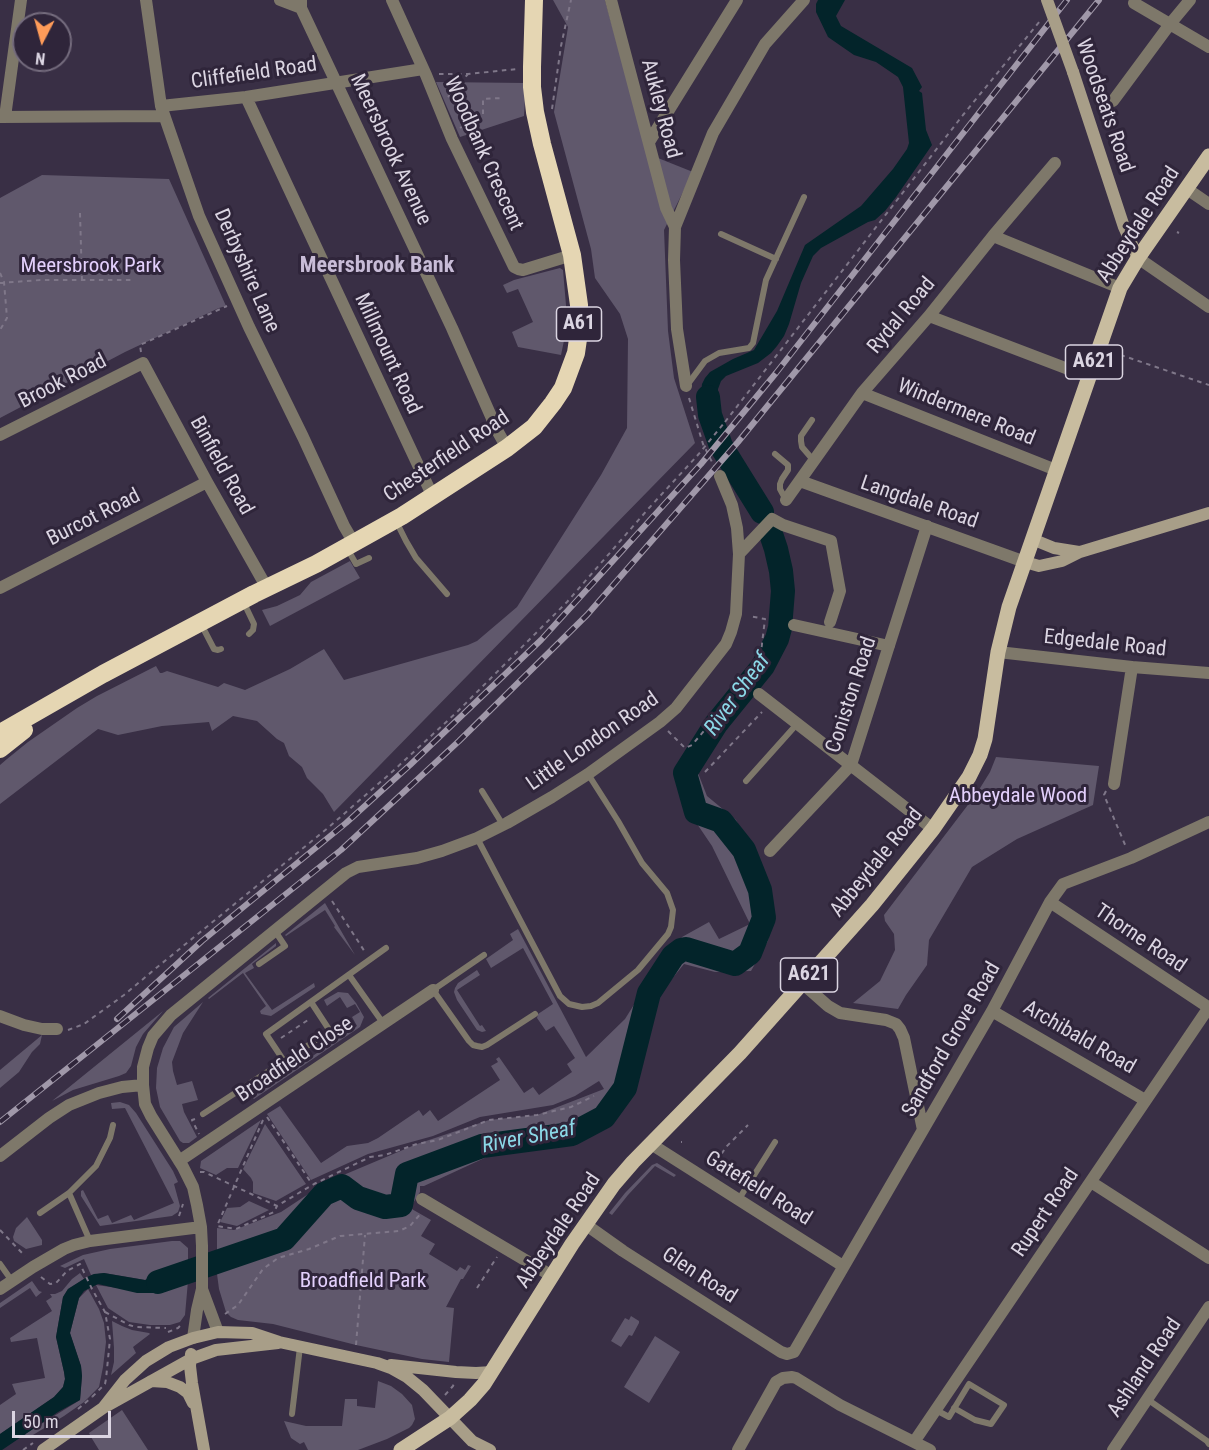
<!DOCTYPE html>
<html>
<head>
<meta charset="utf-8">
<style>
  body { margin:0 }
  #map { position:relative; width:1209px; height:1450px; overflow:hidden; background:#392f45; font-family:"Roboto Condensed",sans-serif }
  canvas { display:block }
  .north { position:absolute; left:12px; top:12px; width:60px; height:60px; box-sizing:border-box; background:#2f253a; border:2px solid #746b7d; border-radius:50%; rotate:186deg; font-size:16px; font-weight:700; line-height:24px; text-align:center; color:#dbd5e2 }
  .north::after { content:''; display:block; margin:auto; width:21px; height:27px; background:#fe9b59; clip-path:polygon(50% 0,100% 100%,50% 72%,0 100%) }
  .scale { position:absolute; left:12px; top:1411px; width:99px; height:27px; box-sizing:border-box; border:3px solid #dbd5e2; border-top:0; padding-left:8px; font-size:18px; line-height:21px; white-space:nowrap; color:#dbd5e2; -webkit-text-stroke:4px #2f253a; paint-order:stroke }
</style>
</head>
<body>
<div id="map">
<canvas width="1209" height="1450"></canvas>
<div class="north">N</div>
<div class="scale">50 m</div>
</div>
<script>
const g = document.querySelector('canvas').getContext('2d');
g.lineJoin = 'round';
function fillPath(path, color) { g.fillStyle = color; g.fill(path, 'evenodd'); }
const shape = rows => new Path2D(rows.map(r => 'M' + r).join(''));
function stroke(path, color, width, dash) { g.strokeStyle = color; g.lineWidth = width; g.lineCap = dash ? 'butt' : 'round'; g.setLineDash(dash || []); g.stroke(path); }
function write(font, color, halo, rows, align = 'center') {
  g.font = font + ' "Roboto Condensed",sans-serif'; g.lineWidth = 6; g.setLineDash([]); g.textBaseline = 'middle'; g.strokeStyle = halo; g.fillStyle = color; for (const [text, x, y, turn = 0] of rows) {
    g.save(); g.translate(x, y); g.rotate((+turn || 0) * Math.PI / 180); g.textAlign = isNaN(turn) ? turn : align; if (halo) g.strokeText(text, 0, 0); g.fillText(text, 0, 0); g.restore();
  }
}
const green = shape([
  [553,0,605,0,648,154,693,172,664,230,668,331,674,378,695,443,334,812,323,794,307,778,302,767,289,756,284,743,277,739,257,721,233,716,212,731,209,722,162,726,118,735,98,729,0,804,0,765,7,759,28,742,77,708,97,696,156,666,160,673,162,673,167,671,218,687,224,683,245,690,290,669,324,649,344,680,468,645,477,641,517,607,601,475,627,428,628,339,620,314,595,278,591,249,554,112,568,27],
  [436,82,526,83,524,116,460,137],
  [42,175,169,179,226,306,219,308,125,352,0,418,0,198],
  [560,268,563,270,567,317,566,331,561,355,518,347,512,332,533,322,518,289,507,293,503,285,514,280],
  [350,561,360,578,270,626,262,610,277,606,300,595,311,582],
  [693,748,707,753,698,773,707,796,736,820,761,867,771,918,768,941,751,971,715,972,684,964,659,995,642,1047,633,1093,608,1119,586,1134,578,1137,504,1149,424,1186,420,1186,420,1192,410,1208,431,1220,421,1236,435,1244,429,1254,457,1271,460,1267,465,1270,468,1265,471,1266,463,1279,461,1279,446,1307,454,1308,449,1362,422,1359,356,1345,273,1324,238,1320,231,1317,226,1312,219,1289,217,1274,217,1228,234,1230,281,1212,322,1185,334,1179,417,1144,489,1120,537,1115,604,1089,599,1081,575,1096,553,1105,480,1117,433,1136,368,1154,311,1180,267,1114,280,1106,321,1163,347,1146,368,1143,378,1138,419,1110,423,1116,430,1110,438,1121,500,1080,491,1066,498,1062,496,1059,499,1057,524,1093,533,1087,539,1095,572,1072,567,1064,575,1058,554,1026,546,1031,537,1018,538,1014,553,1004,523,948,491,968,486,959,513,940,510,934,518,929,586,1057,625,1019,640,995,682,937,709,922,719,939,750,924,712,846,691,815,678,772],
  [996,757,1099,766,1093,805,1017,839,972,867,929,940,927,965,906,995,898,1009,853,1003,880,981,895,950,894,934,885,921,884,915,977,793,990,772],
  [325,903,355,955,334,927,335,926,325,910,286,936,285,935],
  [276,943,276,946,252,964,254,968,245,973,272,1010,314,983,315,987,271,1016,261,1014,260,1011,266,1006,243,973,209,999,208,998],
  [477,970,480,975,457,990,480,1026,482,1025,486,1031,482,1032,477,1030,457,1000,454,992,455,988,458,983],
  [338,992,348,993,356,1003,364,1017,360,1027,254,1099,252,1097,357,1026,352,1017,360,1012,355,1004,347,1008,340,997,327,1006,324,1000],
  [203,1002,183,1033,172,1062,173,1071,177,1085,192,1081,198,1100,182,1104,184,1112,197,1137,189,1143,183,1143,180,1141,160,1107,156,1088,157,1068,163,1048,174,1027],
  [163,1011,143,1034,136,1047,131,1066,126,1073,119,1076,73,1090,52,1101],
  [42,1035,40,1044,32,1052,19,1072,0,1088,0,1070],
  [120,1102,129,1105,136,1113,173,1171,178,1182,174,1184,180,1206,178,1212,172,1216,100,1226,81,1196,81,1191,83,1190,98,1219,108,1215,112,1223,131,1215,134,1220,174,1203,125,1108,112,1109,111,1103],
  [261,1120,238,1168,227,1168,216,1175,200,1168,201,1161],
  [265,1124,306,1184,276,1201,253,1193,253,1182,251,1178,243,1169],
  [657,1163,676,1175,674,1177,655,1166,628,1195,612,1215,609,1213,625,1193,652,1165],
  [249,1201,269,1210,237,1226,220,1222,227,1208,240,1207],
  [27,1217,42,1240,42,1245,26,1249,14,1241,13,1237,16,1228],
  [172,1241,180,1241,188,1248,188,1264,149,1279,145,1280,104,1273,91,1275,84,1259,65,1268,60,1266,83,1255,110,1249],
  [80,1273,84,1279,68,1289,63,1297,56,1337,64,1372,65,1379,63,1387,54,1397,0,1434,0,1405,16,1394,12,1384,45,1378,37,1338,11,1342,10,1338,52,1311,46,1301,52,1297,50,1294,55,1294,62,1291,72,1279],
  [32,1281,39,1291,42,1292,36,1297,30,1288,0,1308,0,1303],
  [188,1281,185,1315,180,1322,170,1325,150,1325,129,1322,108,1308,96,1285,155,1293],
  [88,1289,99,1309,104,1323,106,1342,103,1367,99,1387,84,1402,64,1416,28,1438,25,1434,80,1400,82,1376,81,1366,70,1333,79,1298],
  [631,1316,639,1321,639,1323,632,1336,629,1335,621,1347,611,1341,625,1318,629,1320],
  [112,1321,122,1326,132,1330,149,1333,150,1334,133,1347,136,1353,111,1375,114,1362,114,1348],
  [655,1336,680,1352,649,1403,624,1387],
  [378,1381,391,1386,402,1394,412,1405,415,1419,412,1425,409,1428,387,1439,358,1450,308,1450,304,1442,300,1444,291,1438,284,1421,306,1426,342,1426,345,1399,357,1399,357,1406,375,1408],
  [122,1410,148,1450,99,1450,91,1437,89,1433]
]);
const water = shape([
  [818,0,845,0,836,16,841,26,912,68,922,87,919,91,922,93,926,130,932,145,896,197,885,211,875,220,868,222,821,248,813,256,801,283,789,324,784,336,777,346,771,353,758,363,726,376,721,381,718,389,717,400,723,419,709,435,702,413,701,395,702,384,705,378,710,372,733,359,754,350,777,311,805,245,861,206,893,169,907,149,909,143,903,87,898,77,876,62,854,55,828,37,816,12,816,4],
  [188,1264,188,1281,155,1293,137,1293,98,1284,84,1291,79,1298,70,1333,81,1366,82,1376,80,1400,58,1412,2,1450,0,1450,0,1434,54,1397,63,1387,65,1379,64,1372,56,1337,63,1297,68,1289,87,1277,94,1274,104,1273,145,1280]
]);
const river = shape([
  [708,397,710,415,721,446,762,512],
  [158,1282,284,1239,324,1194,342,1186,358,1198,385,1207,401,1205,407,1174,482,1146,572,1134,604,1117,625,1088,649,993,673,956,681,950,686,949,735,964,750,953,764,918,760,890,744,850,721,821,696,812,685,773,716,724,763,666,777,639,780,628,783,591,781,571,776,549,771,534]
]);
const path = shape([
  [439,74,468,74,517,69],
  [448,97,468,74],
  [552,109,561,46,571,0],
  [460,128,483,114,483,99,502,98],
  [80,213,82,281],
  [1177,232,1179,233],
  [0,273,4,282,7,318,0,330],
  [0,283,41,280,132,280],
  [141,352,140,345,227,306],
  [1112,352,1209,385],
  [689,398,703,444,714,466],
  [725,422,963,115,1040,21],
  [668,731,685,748,692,745,738,691,750,674,761,652,765,619,749,616],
  [705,772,762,712],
  [1106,791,1104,795,1126,847],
  [332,901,365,952],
  [68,1030,84,1024,124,995,155,969,329,827,393,771,457,712,567,602,649,508,697,456],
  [281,1038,311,1018],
  [267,1117,312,1184],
  [195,1119,192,1120,199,1134],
  [263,1120,217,1226,236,1229,274,1212,277,1206],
  [681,1142,682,1142],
  [712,1169,726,1147,748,1125],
  [200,1172,204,1172,277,1206,314,1184,370,1157,385,1155,417,1144,438,1140,489,1120,537,1115,571,1107,594,1096],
  [179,1216,183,1204],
  [0,1230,25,1256],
  [41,1277,50,1284,56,1283,67,1271,80,1264,92,1289,105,1312,110,1339,106,1379,105,1384,92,1397,94,1399],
  [477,1288,497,1257],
  [105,1312,129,1325,136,1327,166,1328],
  [225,1314,238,1305,263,1269,278,1258,309,1249,340,1236,399,1231,410,1226,422,1212],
  [168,1332,178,1328,182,1324],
  [356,1345,365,1235],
  [445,1395,453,1386,454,1383],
  [78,1409,92,1397],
  [23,1450,33,1443]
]);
const lane = shape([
  [721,234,776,259],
  [688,384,705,361,719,353,749,348,753,343,766,280,804,197],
  [812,420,801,436,801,441,802,447,814,461],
  [775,454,788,465,788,470,782,479,780,484,780,489,786,500],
  [397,523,406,541,416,558,447,594],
  [347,548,356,564,369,558],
  [243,601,254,624,253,630,249,634],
  [201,624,214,649,218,650,221,649],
  [746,781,797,724],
  [482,791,503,825],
  [477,838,560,996,569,1004,582,1007,591,1006,598,1003,638,970,668,934,671,927,673,910,667,893,642,863,618,821,588,774],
  [484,955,433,990,469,1041,473,1045,477,1046,482,1047,487,1045,535,1014],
  [259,964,285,946,275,931],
  [349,975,383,1023],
  [284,1061,266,1034,386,948],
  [203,1114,330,1031,311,1002],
  [69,1193,90,1241],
  [739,1199,775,1142],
  [40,1213,69,1193,96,1166,110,1138,113,1125],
  [0,1264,12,1281],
  [1147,1399,1207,1441,1209,1444],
  [936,1410,949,1417,969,1384,1004,1405,991,1424,975,1420,954,1408],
  [292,1414,300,1347]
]);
const street = shape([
  [146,0,161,106,199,216,249,327,303,437,344,526,354,543],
  [280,0,301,8],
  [301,0,301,8,452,328,498,432,507,448],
  [392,0,426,75,452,139,514,267,518,269,523,270,572,255],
  [611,0,666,208,675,227],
  [1134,3,1209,47],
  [246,97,433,497],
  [1113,101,1170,24,1190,0],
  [161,106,246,97,423,69],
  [0,117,164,116],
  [5,117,21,0],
  [649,142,737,0],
  [1187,189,1209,204],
  [993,236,1120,288],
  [1138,258,1209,307],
  [929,316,1089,377],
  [686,386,677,329,674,260,675,227,713,133,765,44,804,0],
  [862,393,1056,470],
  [0,435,143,363,207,482,267,588],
  [800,481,1025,562],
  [786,500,862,393,929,316,993,236,1055,163],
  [739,554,772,519,783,525,831,541,840,591,830,622],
  [0,588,207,482],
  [794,625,889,646],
  [998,652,1132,667,1209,673],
  [759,694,933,829],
  [1114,784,1132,667],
  [770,851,851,765,927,526],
  [1050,902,1208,1007],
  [802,983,828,1006,840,1013,886,1020,896,1024,900,1029,904,1038,923,1130],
  [992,1011,1145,1100],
  [0,1016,24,1025,42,1029,57,1029],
  [651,1144,843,1266],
  [0,1156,49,1118,69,1105,99,1093,122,1087,143,1085],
  [179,1161,433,990],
  [1091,1182,1209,1258],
  [422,1199,552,1276],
  [585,1224,623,1251,781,1352,787,1354,794,1352,992,1011,1050,902,1063,884,1131,858,1209,822],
  [0,1289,33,1267,64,1249,74,1245,90,1241,201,1227],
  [202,1289,218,1332],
  [193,1338,197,1310,202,1289,202,1246,201,1227,197,1205,193,1187,183,1167,151,1116,145,1104,143,1085,143,1067,148,1048,153,1036,171,1015,346,873,358,867,417,858,442,851,477,838,507,823,552,797,588,774,660,722,676,708,726,644,731,632,736,614,739,554,737,528,732,505,720,476],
  [914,1442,1209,1007],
  [738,1450,776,1382,783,1378,792,1377,796,1378,840,1405,930,1450],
  [1113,1450,1209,1307]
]);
const secondary = shape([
  [1073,72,1124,227,1138,258],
  [1032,539,1054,548,1079,552],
  [1025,562,1039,566,1062,561,1080,552,1209,513],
  [191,1354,190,1366,192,1383,204,1450],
  [391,1365,456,1372,476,1373,492,1372],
  [151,1381,167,1382,180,1387,188,1393,193,1403],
  [103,1408,125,1380,146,1361,169,1347,193,1338,218,1332,252,1333,279,1342,377,1363,391,1368,407,1377,423,1390,472,1441,490,1450],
  [43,1450,103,1408,191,1359,216,1350,278,1343]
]);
const primary = shape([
  [401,1450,450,1418,470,1400,484,1384,572,1244,614,1184,633,1162,740,1053,872,905,933,829,969,777,980,755,985,739,998,652,1009,607,1120,288,1138,258,1209,156]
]);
const highway = shape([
  [0,733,103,674,254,594,316,564,402,516,507,448,534,427,553,403,563,388,576,353,579,332,579,305,572,255,542,144,535,112,532,87,532,67,534,0],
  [0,749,24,730]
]);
const rail = shape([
  [117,1019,202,941,346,823,410,765,541,640,701,464,776,373,1067,0],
  [0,1122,341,850,459,741,587,615,738,442,1099,0]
]);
const pathBridge = shape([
  [697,456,725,422]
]);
const secondaryBridge = shape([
  [1047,0,1073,72]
]);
const shields = [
  [579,324,45],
  [1094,362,57],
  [809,975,57]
];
const shieldNames = [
  ["A61",579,324],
  ["A621",1094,362],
  ["A621",809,975]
];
const streetNames = [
  ["Cliffefield Road",254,74,-8],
  ["Woodseats Road",1104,106,71],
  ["Aukley Road",660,109,75],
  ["Meersbrook Avenue",390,150,65],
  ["Woodbank Crescent",483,154,66],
  ["Abbeydale Road",1139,225,-57],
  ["Derbyshire Lane",246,271,66],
  ["Rydal Road",902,316,-50],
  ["Millmount Road",387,354,65],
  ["Brook Road",63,382,-27],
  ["Windermere Road",966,413,22],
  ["Chesterfield Road",447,457,-34],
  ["Binfield Road",221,466,61],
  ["Langdale Road",919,503,19],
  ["Burcot Road",94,518,-27],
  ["Edgedale Road",1105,644,6],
  ["Coniston Road",852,695,-72],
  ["Little London Road",593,742,-35],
  ["Abbeydale Road",877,863,-51],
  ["Thorne Road",1140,939,34],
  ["Archibald Road",1079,1038,30],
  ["Sandford Grove Road",952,1040,-60],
  ["Broadfield Close",295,1060,-34],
  ["Gatefield Road",758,1189,32],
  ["Rupert Road",1046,1213,-56],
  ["Abbeydale Road",559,1231,-56],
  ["Glen Road",699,1276,33],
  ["Ashland Road",1145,1368,-56]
];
const parkNames = [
  ["Meersbrook Park",91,267],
  ["Abbeydale Wood",1018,797],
  ["Broadfield Park",363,1282]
];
const neighbourhoodNames = [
  ["Meersbrook Bank",377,266]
];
const waterNames = [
  ["River Sheaf",738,695,-54],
  ["River Sheaf",529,1138,-11]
];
fillPath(green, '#60586c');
fillPath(water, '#03242a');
stroke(river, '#03242a', 24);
stroke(path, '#7f7789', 2, [4.5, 4.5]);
stroke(lane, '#7e786a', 6);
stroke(street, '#7e786a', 12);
stroke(secondary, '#a89e88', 12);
stroke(primary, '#c8bc9f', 15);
stroke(highway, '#e5d6b3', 18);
stroke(rail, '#a098a9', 6);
stroke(rail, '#2f253a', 4, [11]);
stroke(pathBridge, '#7f7789', 2, [4.5, 4.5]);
stroke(secondaryBridge, '#a89e88', 12);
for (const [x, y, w] of shields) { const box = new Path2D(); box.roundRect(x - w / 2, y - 17, w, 34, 4.5); g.fillStyle = '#2f253a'; g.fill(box); stroke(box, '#dbd5e2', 1.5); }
write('bold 20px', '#dbd5e2', null, shieldNames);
write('21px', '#dbd5e2', '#2f253a', streetNames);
write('21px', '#e3d0fc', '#2f253a', parkNames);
write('bold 22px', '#c8bcd7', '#2f253a', neighbourhoodNames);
write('italic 22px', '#8bd8e7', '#2f253a', waterNames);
</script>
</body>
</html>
